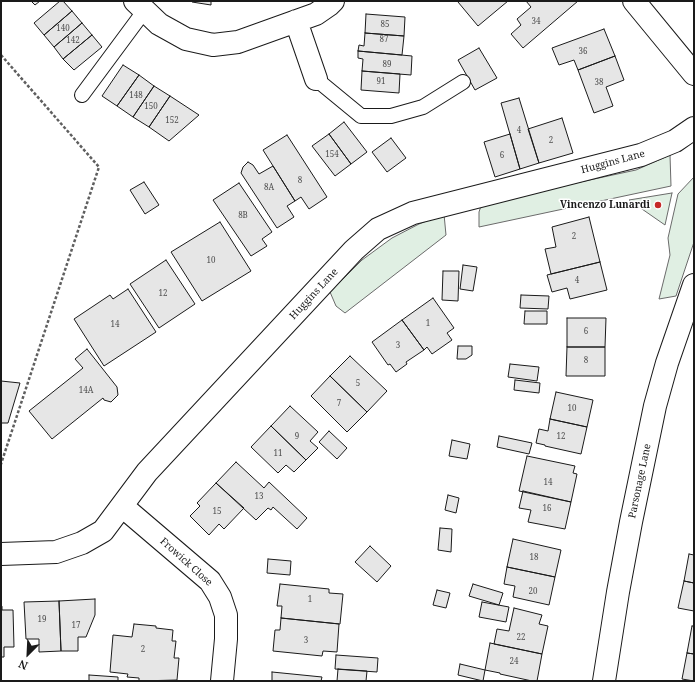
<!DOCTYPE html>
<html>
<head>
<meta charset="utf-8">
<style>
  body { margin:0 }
  #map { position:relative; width:695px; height:682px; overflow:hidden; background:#fff; font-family:"Noto Serif",serif }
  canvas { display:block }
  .frame { position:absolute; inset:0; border:2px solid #1a1a1a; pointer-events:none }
  .north { position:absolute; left:8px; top:634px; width:40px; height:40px; -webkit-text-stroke:3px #fff; paint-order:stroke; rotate:204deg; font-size:11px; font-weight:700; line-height:16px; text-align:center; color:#1a1a1a }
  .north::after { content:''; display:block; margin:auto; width:14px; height:18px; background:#1a1a1a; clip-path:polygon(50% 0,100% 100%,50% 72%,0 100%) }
</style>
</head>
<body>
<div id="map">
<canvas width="695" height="682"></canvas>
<div class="frame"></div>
<div class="north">N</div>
</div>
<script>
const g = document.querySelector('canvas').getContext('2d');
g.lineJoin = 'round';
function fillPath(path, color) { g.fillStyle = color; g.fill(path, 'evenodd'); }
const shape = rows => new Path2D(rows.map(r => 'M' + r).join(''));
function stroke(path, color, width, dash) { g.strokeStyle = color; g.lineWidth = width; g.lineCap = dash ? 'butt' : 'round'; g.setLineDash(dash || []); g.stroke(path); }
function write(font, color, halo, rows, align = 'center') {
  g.font = font + ' "Noto Serif",serif'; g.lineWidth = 3; g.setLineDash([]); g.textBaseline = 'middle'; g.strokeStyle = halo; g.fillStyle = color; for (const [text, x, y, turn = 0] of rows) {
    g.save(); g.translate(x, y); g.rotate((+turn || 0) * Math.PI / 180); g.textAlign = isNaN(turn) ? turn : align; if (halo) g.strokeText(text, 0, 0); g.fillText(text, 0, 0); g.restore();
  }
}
const green = shape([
  [670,155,671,186,479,227,479,212,481,206,487,202,636,170,670,155],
  [694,177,694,242,676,296,659,299,670,255,668,238,678,194,694,177],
  [672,193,665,225,629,200,672,193],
  [444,214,446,235,345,313,336,306,330,292,362,260,392,238,419,224,444,214]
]);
const building = shape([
  [31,1,40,1,35,5,31,1],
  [60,1,63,1,72,11,44,35,34,23,60,1],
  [192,1,211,1,211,5,192,2,192,1],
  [458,1,508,1,478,26,458,2,458,1],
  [526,1,578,1,523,48,511,34,521,25,517,19,531,7,526,1],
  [72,11,82,23,54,47,44,35,72,11],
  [366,14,405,17,404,36,365,33,366,14],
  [82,23,92,35,63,59,54,47,82,23],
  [604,29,615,56,578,70,574,60,559,65,552,48,604,29],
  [365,33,404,36,402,55,358,51,359,45,364,46,365,33],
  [92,35,102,47,74,70,63,59,92,35],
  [479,48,497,78,475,90,458,60,479,48],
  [358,51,412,56,411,75,362,71,363,59,358,58,358,51],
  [615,56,624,80,606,87,613,106,594,113,578,70,615,56],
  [123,65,139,75,117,106,102,96,123,65],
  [362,71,400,74,399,93,361,90,362,71],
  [139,75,154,86,133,117,117,106,139,75],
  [154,86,170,96,149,127,133,117,154,86],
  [170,96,199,115,169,141,149,127,170,96],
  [519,98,539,163,520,169,501,103,519,98],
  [562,118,573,153,539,163,528,129,562,118],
  [344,122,367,152,351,164,329,134,344,122],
  [329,134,351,164,335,176,312,146,329,134],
  [510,134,520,169,495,177,484,142,510,134],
  [287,135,327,197,309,209,301,197,295,201,263,150,287,135],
  [391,138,406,158,387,172,372,152,391,138],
  [248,162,253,165,259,174,273,166,295,201,287,206,294,217,277,228,241,173,243,167,248,162],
  [144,182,159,205,145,214,130,190,144,182],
  [239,183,272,232,262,239,267,246,251,256,213,200,239,183],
  [589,217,600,262,551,274,545,249,556,247,552,227,589,217],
  [220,222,251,271,202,301,171,252,220,222],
  [166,260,195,304,159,328,130,284,166,260],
  [600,262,607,290,570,299,567,288,552,292,547,275,600,262],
  [463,265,477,267,473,291,460,289,463,265],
  [443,271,459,271,458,301,442,300,443,271],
  [128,289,156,332,104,366,74,319,110,295,113,299,128,289],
  [521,295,549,296,548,309,520,308,521,295],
  [433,298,454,328,447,333,452,340,432,354,427,347,424,350,402,320,433,298],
  [525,311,547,311,547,324,524,324,525,311],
  [567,318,606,318,605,347,567,347,567,318],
  [402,320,424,350,406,362,407,364,396,372,390,364,388,365,372,342,402,320],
  [458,346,472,346,472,355,466,359,457,359,458,346],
  [567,347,605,347,605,376,566,376,567,347],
  [87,349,117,387,118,395,111,402,104,400,103,398,52,439,29,411,83,368,75,359,87,349],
  [350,356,387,391,367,412,330,376,350,356],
  [510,364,539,367,537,381,508,377,510,364],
  [330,376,367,412,347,432,311,396,330,376],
  [515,380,540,383,539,393,514,390,515,380],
  [1,381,20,383,8,423,1,423,1,381],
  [556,392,593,400,587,427,550,419,556,392],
  [290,406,318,432,310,441,318,448,306,460,271,426,290,406],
  [550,419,587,427,581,454,545,446,545,445,536,443,539,429,548,431,550,419],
  [271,426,306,460,294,472,286,465,278,473,251,447,271,426],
  [329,431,347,448,337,459,319,442,329,431],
  [499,436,532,443,529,454,497,447,499,436],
  [452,440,470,444,467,459,449,456,452,440],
  [527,456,575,466,573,473,577,474,571,502,519,491,527,456],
  [236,462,264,488,269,482,307,518,297,529,273,507,271,510,268,508,256,520,216,483,236,462],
  [216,483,244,508,224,529,219,524,209,535,190,516,200,506,197,503,216,483],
  [523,491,571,502,565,529,528,522,531,510,519,508,523,491],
  [448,495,459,498,456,513,445,510,448,495],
  [440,528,452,529,451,552,438,550,440,528],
  [513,539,561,550,555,577,507,567,513,539],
  [370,546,391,566,377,582,355,562,370,546],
  [689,554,694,555,694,583,684,581,689,554],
  [268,559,291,561,290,575,267,573,268,559],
  [507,567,555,577,549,605,513,597,515,586,504,584,507,567],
  [684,581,694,583,694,611,678,608,684,581],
  [280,584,329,589,329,593,343,594,340,624,281,618,282,606,277,606,280,584],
  [473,584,503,593,499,605,469,596,473,584],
  [437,590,450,593,446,608,433,605,437,590],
  [95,599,95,615,86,637,78,637,78,651,61,651,59,601,95,599],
  [59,601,61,651,39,652,39,639,26,639,24,602,59,601],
  [482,602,509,607,506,622,479,617,482,602],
  [2,607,2,610,13,610,14,647,4,647,4,657,1,657,1,608,2,607],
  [514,608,542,615,539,624,548,626,542,654,494,644,497,629,509,631,514,608],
  [281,618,339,624,337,652,323,651,322,656,273,651,275,630,280,630,281,618],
  [134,624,156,626,156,628,173,630,172,641,176,641,174,658,179,658,177,680,139,681,139,678,127,677,128,674,110,672,113,635,132,637,134,624],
  [692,626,694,626,694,654,687,653,692,626],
  [490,643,542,654,537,681,532,681,500,674,500,673,485,670,490,643],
  [687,653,694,654,694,681,682,679,687,653],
  [336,655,378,658,377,672,335,669,336,655],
  [460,664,485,670,483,681,458,675,460,664],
  [338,669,367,671,366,681,337,681,338,669],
  [272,672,322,677,321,681,272,681,272,672],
  [89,675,118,677,118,681,89,681,89,675]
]);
const path = shape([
  [1,55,99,167,1,464]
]);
const lane = shape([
  [316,79,361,116,391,116,423,107,463,82],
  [82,95,145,10]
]);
const street = shape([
  [135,1,159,24,186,39,213,45,238,42,316,14,329,5,333,1],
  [634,1,694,74],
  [296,21,316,79],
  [122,506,210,581,220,597,226,615,226,639,222,681],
  [1,554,56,552,82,543,103,531,147,472,354,250,378,229,413,213,641,155,675,141,694,128],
  [604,681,618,592,631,522,655,406,667,363,694,285]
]);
const markers = [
  [658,205,4,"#c62828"]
];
const numberNames = [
  ["34",536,22],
  ["85",385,25],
  ["140",63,29],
  ["87",384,40],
  ["142",73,41],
  ["36",583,52],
  ["89",387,65],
  ["91",381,82],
  ["38",599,83],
  ["148",136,96],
  ["150",151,107],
  ["152",172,121],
  ["4",519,131],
  ["2",551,141],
  ["154",332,155],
  ["6",502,156],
  ["8",300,181],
  ["8A",269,188],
  ["8B",243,216],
  ["2",574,237],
  ["10",211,261],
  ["4",577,281],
  ["12",163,294],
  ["1",428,324],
  ["14",115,325],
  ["6",586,332],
  ["3",398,346],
  ["8",586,361],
  ["5",358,384],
  ["14A",86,391],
  ["7",339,404],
  ["10",572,409],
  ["9",297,437],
  ["12",561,437],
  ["11",278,454],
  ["14",548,483],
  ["13",259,497],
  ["16",547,509],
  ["15",217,512],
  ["18",534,558],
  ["20",533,592],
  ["1",310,600],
  ["19",42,620],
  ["17",76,626],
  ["22",521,638],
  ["3",306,641],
  ["2",143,650],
  ["24",514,662]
];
const streetNames = [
  ["Huggins Lane",613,162,-15],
  ["Huggins Lane",314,294,-47],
  ["Parsonage Lane",640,481,-78],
  ["Frowick Close",186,562,42]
];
const poiNames = [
  ["Vincenzo Lunardi",650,205]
];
fillPath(green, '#e0efe3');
stroke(green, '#6a6a6a', 1);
fillPath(building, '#e6e6e6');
stroke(building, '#1a1a1a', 1);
stroke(lane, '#1a1a1a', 16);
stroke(street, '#1a1a1a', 24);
stroke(path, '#5f5f5f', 2.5, [3, 2]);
stroke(lane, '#fff', 14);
stroke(street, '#fff', 22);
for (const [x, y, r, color] of markers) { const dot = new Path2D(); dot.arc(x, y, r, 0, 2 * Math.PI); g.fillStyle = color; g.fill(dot); stroke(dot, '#fff', 1.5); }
write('8px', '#4d4d4d', null, numberNames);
write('10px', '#1a1a1a', '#fff', streetNames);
write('bold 10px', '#1a1a1a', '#fff', poiNames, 'right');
</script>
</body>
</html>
